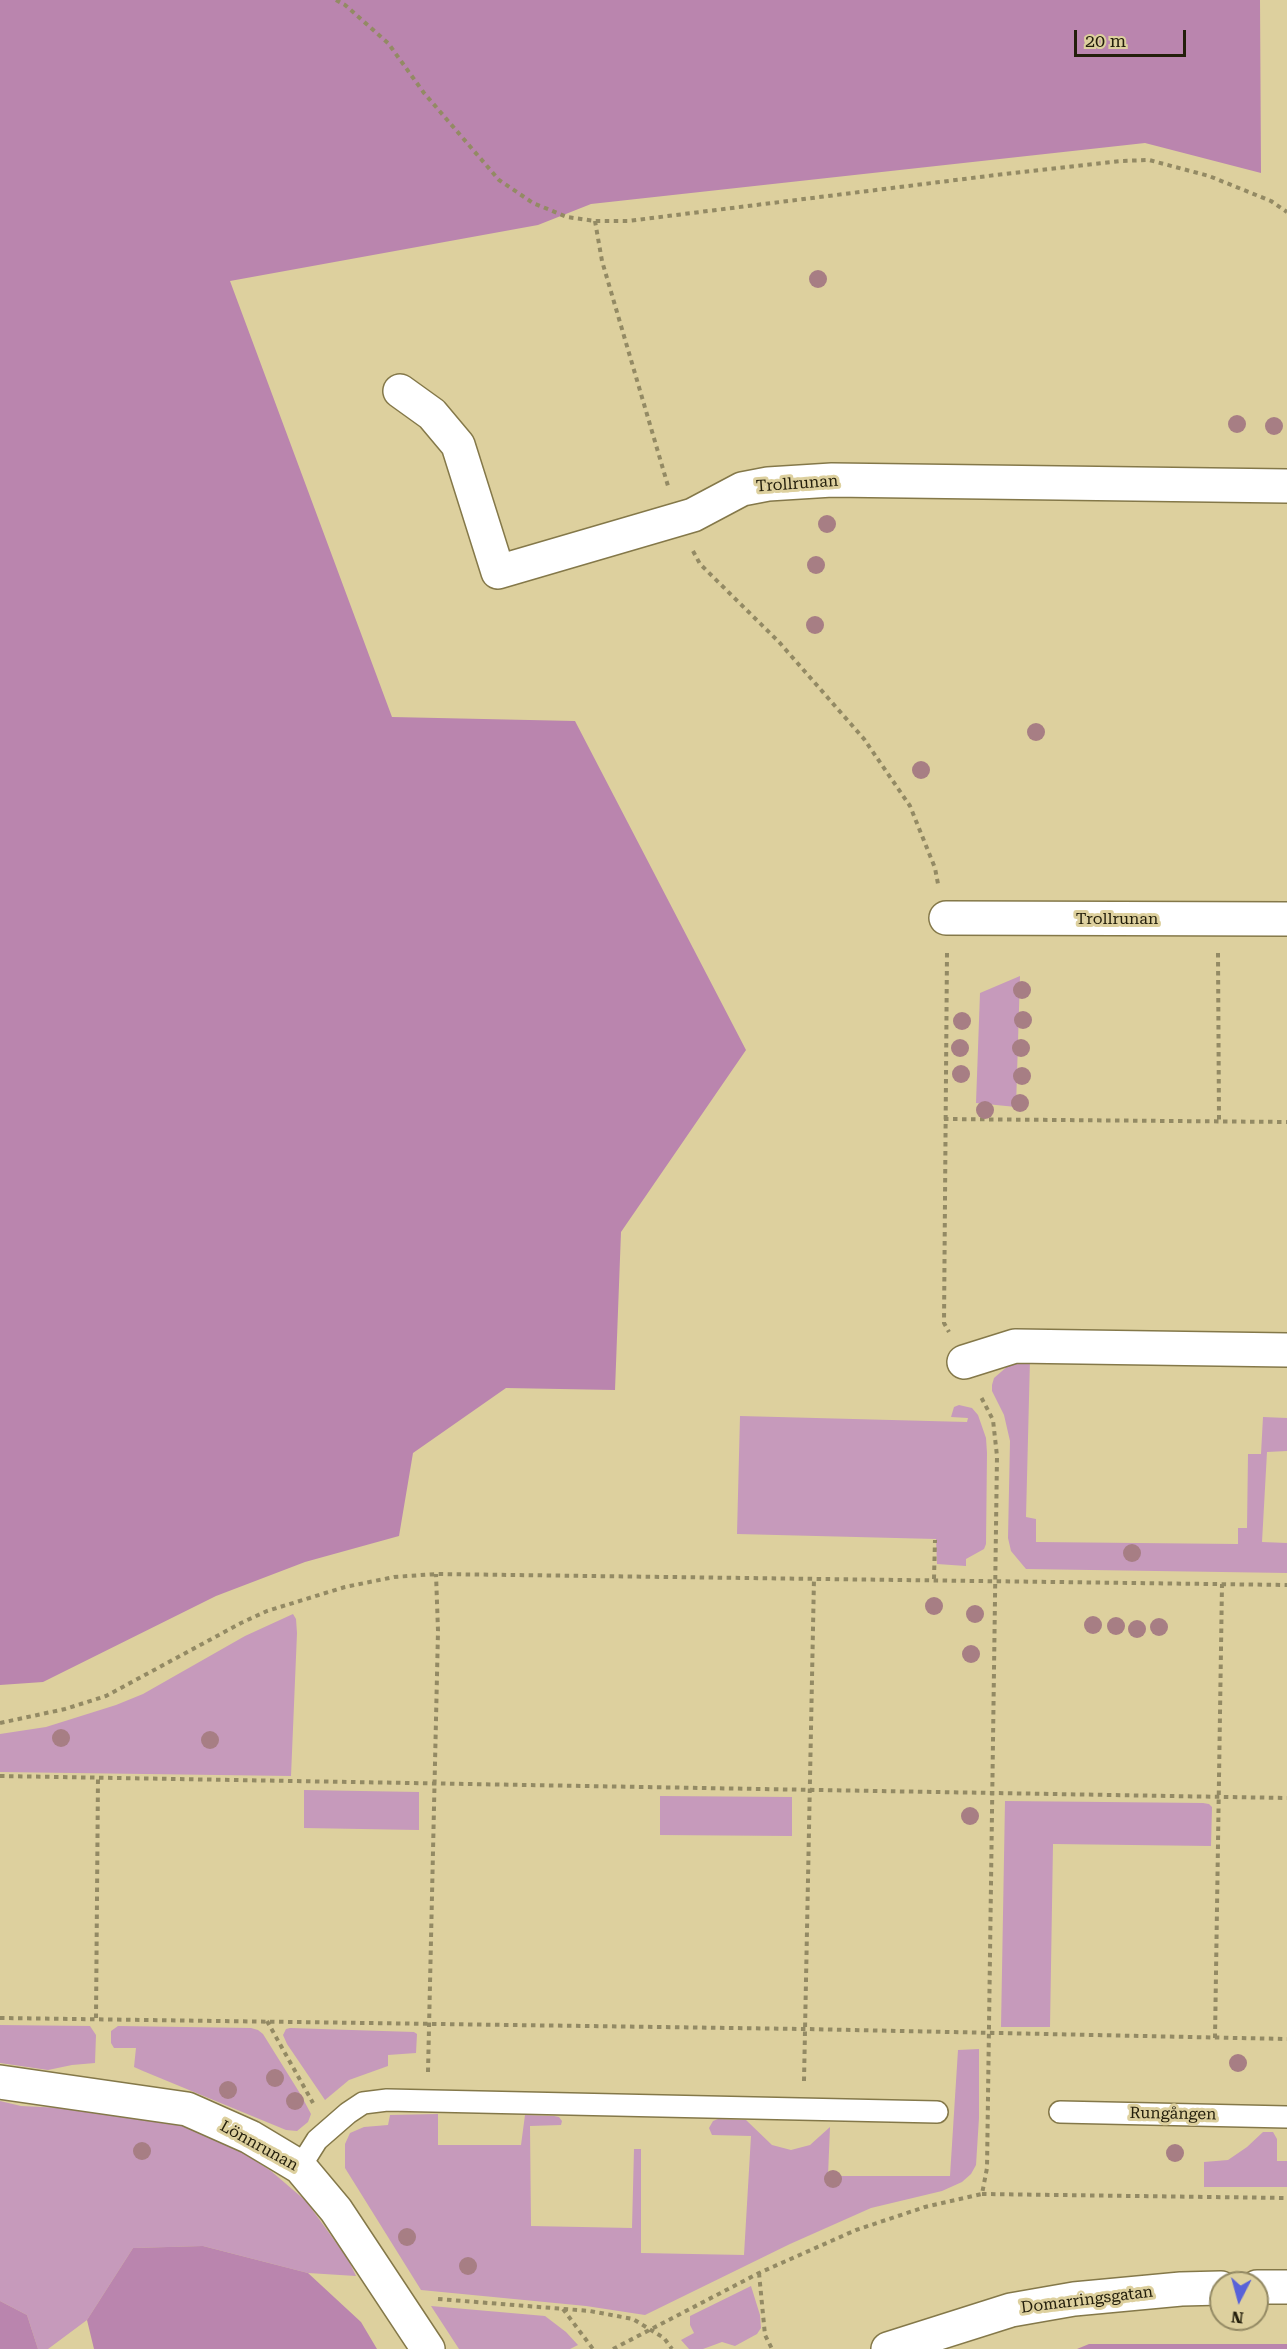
<!DOCTYPE html>
<html>
<head>
<meta charset="utf-8">
<style>
  body { margin:0 }
  #map { position:relative; width:1287px; height:2349px; overflow:hidden; background:#ddd09e; font-family:"Roboto Serif",serif }
  canvas { display:block }
  .north { position:absolute; left:1209px; top:2271px; width:60px; height:60px; box-sizing:border-box; background:#ddd09e; border:2px solid #938963; border-radius:50%; rotate:186deg; font-size:16px; font-weight:700; line-height:24px; text-align:center; color:#231e0b }
  .north::after { content:''; display:block; margin:auto; width:21px; height:27px; background:#5862d9; clip-path:polygon(50% 0,100% 100%,50% 72%,0 100%) }
  .scale { position:absolute; left:1074px; top:30px; width:112px; height:27px; box-sizing:border-box; border:3px solid #231e0b; border-top:0; padding-left:8px; font-size:18px; line-height:21px; white-space:nowrap; color:#231e0b; -webkit-text-stroke:4px #ddd09e; paint-order:stroke }
</style>
</head>
<body>
<div id="map">
<canvas width="1287" height="2349"></canvas>
<div class="north">N</div>
<div class="scale">20 m</div>
</div>
<script>
const g = document.querySelector('canvas').getContext('2d');
g.lineJoin = 'round';
function fillPath(path, color) { g.fillStyle = color; g.fill(path, 'evenodd'); }
const shape = rows => new Path2D(rows.map(r => 'M' + r).join(''));
function stroke(path, color, width, dash) { g.strokeStyle = color; g.lineWidth = width; g.lineCap = dash ? 'butt' : 'round'; g.setLineDash(dash || []); g.stroke(path); }
function write(font, color, halo, rows, align = 'center') {
  g.font = font + ' "Roboto Serif",serif'; g.lineWidth = 6; g.setLineDash([]); g.textBaseline = 'middle'; g.strokeStyle = halo; g.fillStyle = color; for (const [text, x, y, turn = 0] of rows) {
    g.save(); g.translate(x, y); g.rotate((+turn || 0) * Math.PI / 180); g.textAlign = isNaN(turn) ? turn : align; if (halo) g.strokeText(text, 0, 0); g.fillText(text, 0, 0); g.restore();
  }
}
const green = shape([
  [1020,976,1016,1107,976,1103,980,993],
  [1030,1359,1026,1517,1036,1519,1036,1542,1238,1544,1238,1528,1247,1528,1248,1454,1261,1454,1263,1417,1287,1418,1287,1451,1267,1452,1262,1542,1287,1543,1287,1573,1026,1569,1011,1551,1008,1538,1010,1441,1004,1415,992,1391,992,1385,994,1378,1009,1365],
  [959,1405,972,1408,978,1415,986,1438,987,1453,986,1544,984,1549,966,1559,966,1566,937,1564,936,1539,737,1534,740,1416,967,1422,968,1418,951,1417,954,1407],
  [293,1614,296,1619,297,1633,291,1776,0,1772,0,1734,46,1727,116,1705,143,1694,245,1636],
  [304,1790,419,1792,419,1830,304,1828],
  [660,1796,792,1797,792,1836,660,1835],
  [1005,1801,1203,1803,1209,1804,1212,1807,1211,1846,1053,1844,1050,2027,1001,2027],
  [0,2025,90,2026,96,2035,95,2063,72,2065,48,2070,0,2063],
  [118,2026,251,2028,258,2030,263,2034,301,2095,311,2114,308,2122,297,2131,286,2130,143,2071,134,2067,136,2048,114,2048,111,2043,111,2031],
  [290,2028,414,2032,417,2034,416,2053,388,2055,388,2066,349,2080,325,2100,287,2044,283,2035,286,2029],
  [979,2049,979,2118,976,2165,971,2174,962,2182,942,2191,871,2208,790,2244,645,2315,586,2306,421,2290,345,2168,345,2144,350,2133,364,2127,388,2125,390,2115,438,2114,438,2145,521,2145,525,2115,554,2116,559,2117,562,2121,561,2125,530,2126,531,2226,632,2228,634,2149,641,2149,641,2253,744,2255,751,2136,712,2135,709,2128,713,2121,718,2119,746,2120,772,2145,791,2150,810,2145,830,2127,828,2176,950,2176,958,2050],
  [0,2101,21,2106,84,2109,171,2121,203,2132,239,2150,271,2171,306,2201,348,2259,356,2276,308,2273,203,2246,133,2248,87,2320,48,2349,38,2349,27,2315,0,2301],
  [1263,2132,1273,2132,1277,2139,1277,2161,1287,2161,1287,2187,1204,2187,1204,2162,1228,2160,1247,2147],
  [751,2286,760,2315,761,2328,757,2334,735,2346,722,2342,703,2349,689,2349,681,2340,694,2333,690,2325,690,2316],
  [431,2306,545,2316,566,2332,578,2345,570,2349,459,2349]
]);
const forest = shape([
  [0,0,1260,0,1261,173,1145,143,591,204,538,225,230,281,392,717,575,721,746,1050,621,1232,615,1390,506,1388,413,1453,399,1536,305,1562,216,1596,43,1682,0,1685],
  [203,2246,308,2273,361,2322,377,2349,94,2349,87,2320,133,2248],
  [0,2301,27,2315,38,2349,0,2349],
  [1089,2344,1287,2344,1287,2349,1077,2349]
]);
const path = shape([
  [336,0,345,5,388,43,424,93,499,180,533,203,567,217,595,221,628,221,996,175,1120,161,1149,160,1209,176,1271,201,1287,212],
  [595,221,602,261,668,486],
  [693,551,700,564,779,642,864,739,910,806,935,868,938,884],
  [947,953,944,1323,949,1332],
  [1218,953,1219,1120],
  [944,1119,1287,1122],
  [934,1579,935,1540],
  [0,1723,65,1709,106,1696,241,1623,267,1611,345,1587,394,1577,436,1574,1287,1585],
  [0,1776,1287,1798],
  [0,2018,805,2029,1287,2039],
  [96,2018,98,1777],
  [267,2021,313,2103],
  [1215,2038,1222,1584],
  [428,2072,438,1631,436,1574],
  [804,2081,814,1578],
  [982,2194,1287,2198],
  [759,2273,765,2335,772,2349],
  [438,2299,590,2311,633,2319,664,2338,672,2349],
  [563,2309,593,2349],
  [613,2349,759,2273,856,2230,925,2207,982,2194,987,2168,997,1456,993,1420,980,1395]
]);
const service = shape([
  [1060,2112,1287,2117],
  [300,2167,317,2140,348,2113,363,2103,387,2100,937,2112]
]);
const minor = shape([
  [400,391,432,414,458,445,498,572,693,515,742,489,768,484,832,480,1287,486],
  [946,918,1287,919],
  [964,1362,1015,1346,1287,1350],
  [0,2082,187,2109,250,2137,300,2167,336,2210,428,2349]
]);
const tertiary = shape([
  [1257,2287,1287,2287],
  [888,2349,1011,2310,1074,2299,1181,2289,1221,2288]
]);
const trees = [
  [818,279],
  [1237,424],
  [1274,426],
  [827,524],
  [816,565],
  [815,625],
  [1036,732],
  [921,770],
  [1022,990],
  [1023,1020],
  [962,1021],
  [960,1048],
  [1021,1048],
  [961,1074],
  [1022,1076],
  [1020,1103],
  [985,1110],
  [1132,1553],
  [934,1606],
  [975,1614],
  [1093,1625],
  [1116,1626],
  [1159,1627],
  [1137,1629],
  [971,1654],
  [61,1738],
  [210,1740],
  [970,1816],
  [1238,2063],
  [275,2078],
  [228,2090],
  [295,2101],
  [142,2151],
  [1175,2153],
  [833,2179],
  [407,2237],
  [468,2266]
];
const streetNames = [
  ["Trollrunan",797,484,-4],
  ["Trollrunan",1117,919],
  ["Rungången",1173,2114,1],
  ["Lönnrunan",259,2146,29],
  ["Domarringsgatan",1087,2300,-7]
];
fillPath(green, '#c69abb');
fillPath(forest, '#ba85ae');
stroke(service, '#847849', 24);
stroke(minor, '#847849', 36);
stroke(tertiary, '#847849', 36);
stroke(path, '#938a64', 4, [4.5, 4.5]);
stroke(service, '#fff', 21);
stroke(minor, '#fff', 33);
stroke(tertiary, '#fff', 33);
g.fillStyle = '#a77e84';
for (const [x, y] of trees) { g.beginPath(); g.arc(x, y, 9, 0, 2 * Math.PI); g.fill(); }
write('16px', '#231e0b', '#ddd09e', streetNames);
</script>
</body>
</html>
